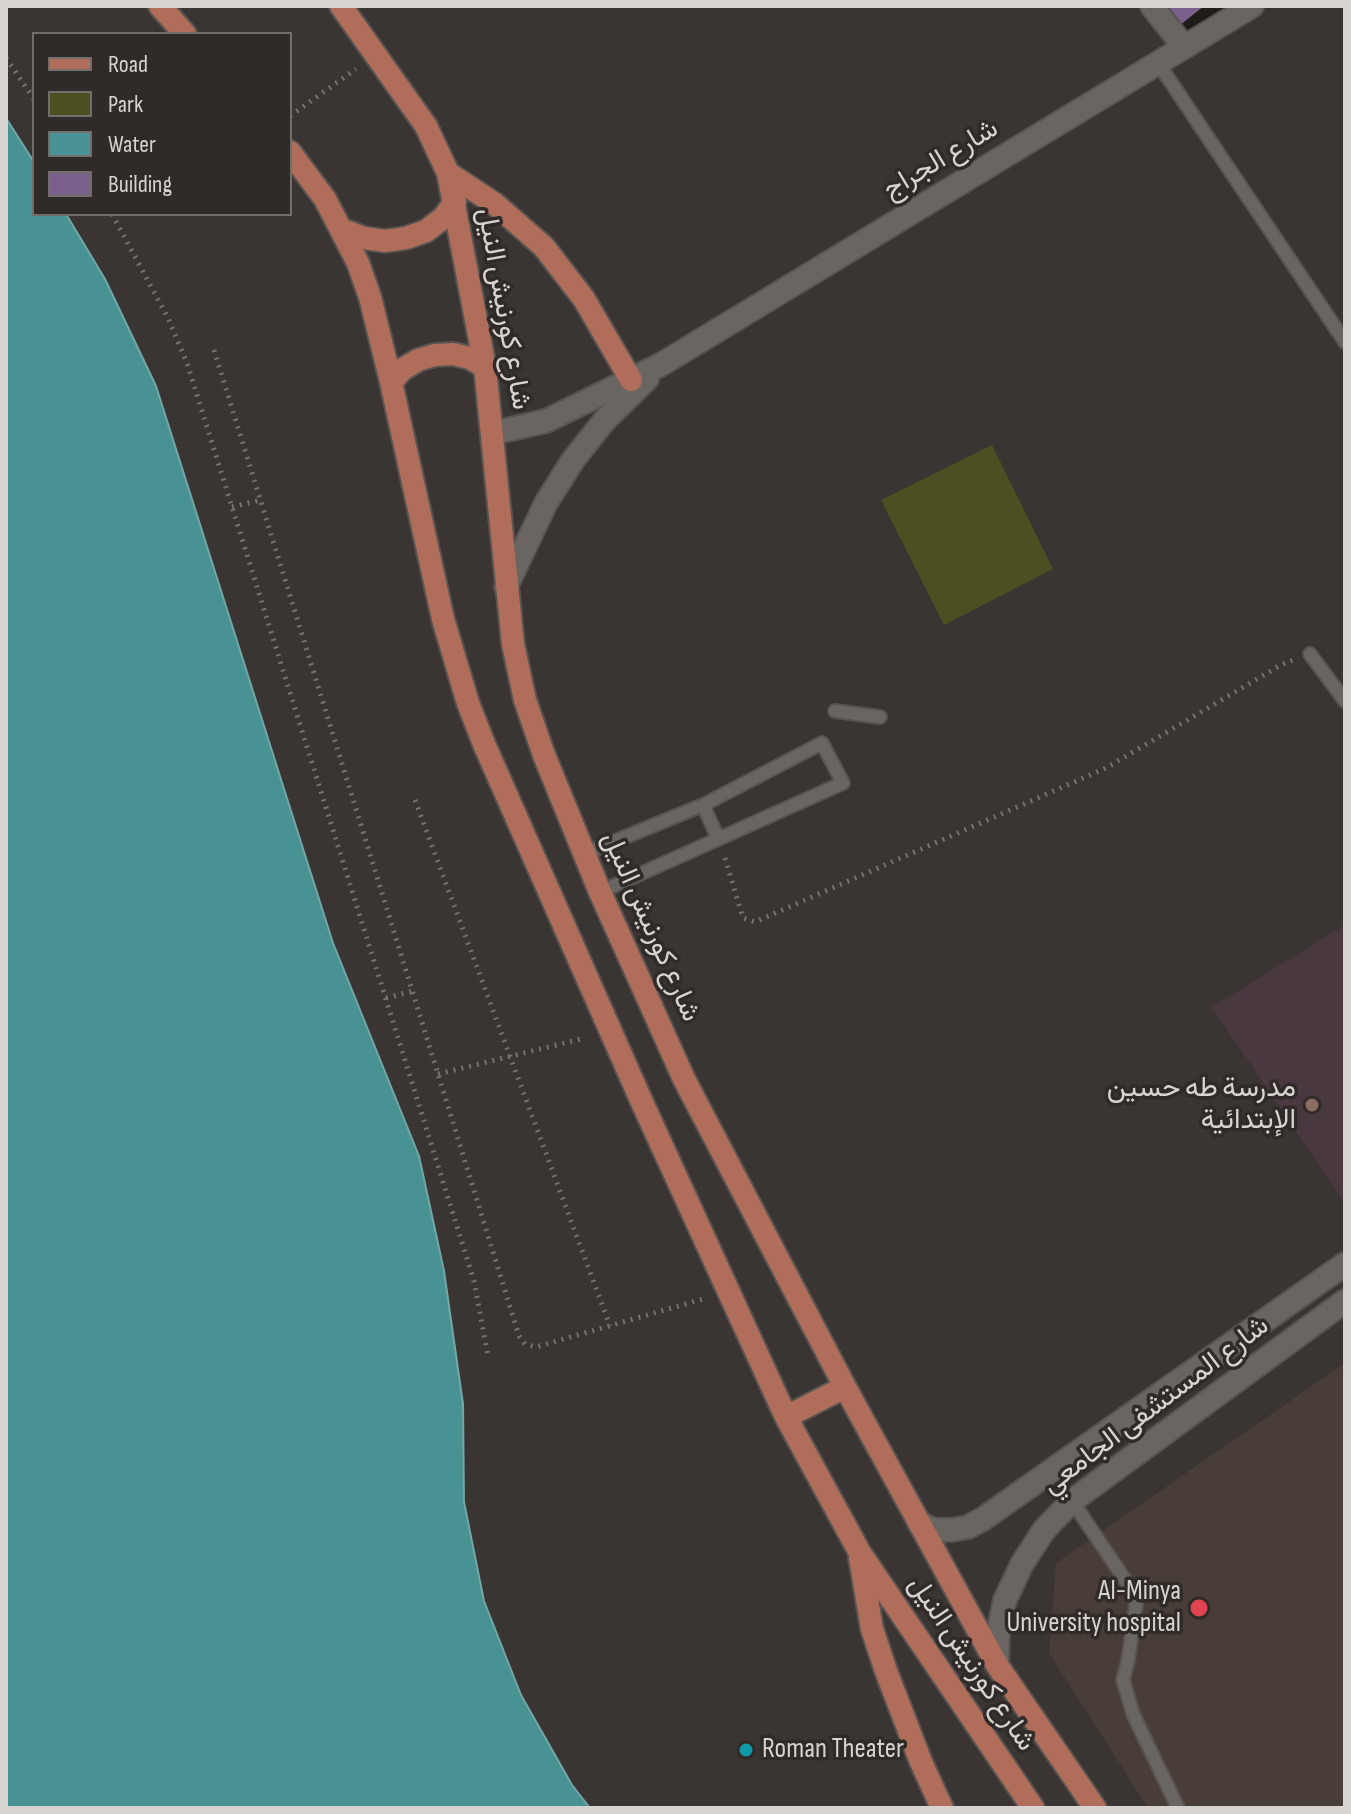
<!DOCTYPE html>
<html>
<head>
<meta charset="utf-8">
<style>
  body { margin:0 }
  #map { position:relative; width:1351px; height:1814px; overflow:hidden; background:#3a3532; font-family:"Sofia Sans Condensed",sans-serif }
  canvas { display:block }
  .frame { position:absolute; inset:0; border:8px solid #d6d3d1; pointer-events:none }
  .legend { position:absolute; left:32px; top:32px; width:260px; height:184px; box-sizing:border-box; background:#302b28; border:2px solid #726e6c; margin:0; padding:10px 14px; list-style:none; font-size:24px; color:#d6d3d1 }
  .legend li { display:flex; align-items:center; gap:16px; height:40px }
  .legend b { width:40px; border:2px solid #726e6c }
</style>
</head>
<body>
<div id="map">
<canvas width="1351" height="1814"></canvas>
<div class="frame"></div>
<ul class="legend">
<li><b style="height:10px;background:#af6d5a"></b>Road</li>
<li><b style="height:22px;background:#4d4e21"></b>Park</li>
<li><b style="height:22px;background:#499294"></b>Water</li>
<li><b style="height:22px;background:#7b608b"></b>Building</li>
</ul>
</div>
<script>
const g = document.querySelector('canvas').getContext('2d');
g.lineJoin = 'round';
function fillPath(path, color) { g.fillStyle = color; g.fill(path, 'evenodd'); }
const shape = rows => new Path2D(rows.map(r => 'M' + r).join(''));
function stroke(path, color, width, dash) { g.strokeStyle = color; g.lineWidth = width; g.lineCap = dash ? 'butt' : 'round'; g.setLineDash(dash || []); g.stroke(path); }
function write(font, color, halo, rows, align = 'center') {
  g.font = font + ' "Sofia Sans Condensed",Vazirmatn,sans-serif'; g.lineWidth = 7; g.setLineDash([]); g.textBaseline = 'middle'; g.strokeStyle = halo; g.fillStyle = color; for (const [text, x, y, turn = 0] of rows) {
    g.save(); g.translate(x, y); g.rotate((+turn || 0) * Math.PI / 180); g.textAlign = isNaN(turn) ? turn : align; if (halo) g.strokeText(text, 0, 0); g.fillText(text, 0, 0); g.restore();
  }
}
const built = shape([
  [1345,1363,1345,1808,1148,1808,1049,1653,1056,1563]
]);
const education = shape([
  [1345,925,1345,1204,1212,1007]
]);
const green = shape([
  [992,445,1053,569,944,625,881,500]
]);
const water = shape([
  [6,118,34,162,34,214,66,214,105,279,156,386,333,943,419,1156,444,1271,463,1404,464,1502,484,1601,521,1695,572,1785,590,1808,6,1808,6,118]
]);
const shadow = shape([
  [1161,6,1235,6,1187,46]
]);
const building = shape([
  [1160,6,1204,6,1175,29]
]);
const path = shape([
  [6,58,34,99],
  [290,116,356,69],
  [112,214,168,318,187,363,474,1281,488,1356],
  [214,350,519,1336,525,1344,536,1347,703,1299],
  [232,507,261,500],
  [415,800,610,1326],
  [725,858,743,918,755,922,1106,768,1279,666,1293,660],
  [386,998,413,991],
  [438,1074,585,1038]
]);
const service = shape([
  [1158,63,1345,342],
  [1310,654,1345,701],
  [835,711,880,717],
  [703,805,718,838],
  [584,854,703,805,822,743,843,783,600,892],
  [1072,1501,1130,1587,1136,1605,1128,1661,1123,1680,1133,1714,1178,1808]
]);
const minor = shape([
  [1152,6,1184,47],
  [493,433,546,421,662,364,1252,6],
  [506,587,546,503,573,460,605,420,647,379]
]);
const secondary = shape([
  [919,1523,934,1530,951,1530,968,1527,983,1519,1345,1264],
  [997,1665,998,1632,1005,1600,1022,1564,1044,1530,1072,1501,1345,1301]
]);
const primary = shape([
  [160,6,185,34],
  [341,6,426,126,448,173,485,367,513,644,525,700,544,755,600,892,684,1079,845,1387,997,1665,1095,1808],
  [290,152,325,199,358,263,370,297,391,382,443,619,468,703,484,744,641,1100,786,1417,860,1553,1033,1808],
  [448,173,495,204,544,247,584,299,631,380],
  [343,230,364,238,385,241,406,238,426,231,443,218,455,202],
  [391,382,403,369,418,360,435,355,453,354,470,358,485,367],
  [786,1417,845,1387],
  [860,1558,872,1629,886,1671,921,1762,942,1808]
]);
const markers = [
  [1312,1105,8,"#8d6e63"],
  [1199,1608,10,"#e0444e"],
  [746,1750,8,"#0f9aa8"]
];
const streetNames = [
  ["شارع الجراج",941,160,-31],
  ["شارع كورنيش النيل",503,309,80],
  ["شارع كورنيش النيل",650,927,66],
  ["شارع المستشفى الجامعي",1156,1406,-37],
  ["شارع كورنيش النيل",971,1664,56]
];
const poiNames = [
  ["مدرسة طه حسين",1296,1089],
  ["الإبتدائية",1296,1121],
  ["Al-Minya",1181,1592],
  ["University hospital",1181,1624],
  ["Roman Theater",762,1750,"left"]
];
fillPath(built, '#483d37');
fillPath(education, '#4a3841');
fillPath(green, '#4d4e21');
fillPath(water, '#499294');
stroke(water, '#73a6a6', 2);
fillPath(shadow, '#0007');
fillPath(building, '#7b608b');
stroke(service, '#575351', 16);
stroke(minor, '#575351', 26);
stroke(secondary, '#575351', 26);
stroke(primary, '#575351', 26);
stroke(path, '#76726f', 5, [2, 6]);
stroke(service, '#6b6562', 12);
stroke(minor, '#6b6562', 22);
stroke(secondary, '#6b6562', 22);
stroke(primary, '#af6d5a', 22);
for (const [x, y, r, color] of markers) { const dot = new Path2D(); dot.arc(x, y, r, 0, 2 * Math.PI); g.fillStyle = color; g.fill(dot); stroke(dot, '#302b28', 3); }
write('28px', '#d6d3d1', '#302b28', streetNames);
write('28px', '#d6d3d1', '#302b28', poiNames, 'right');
</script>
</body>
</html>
